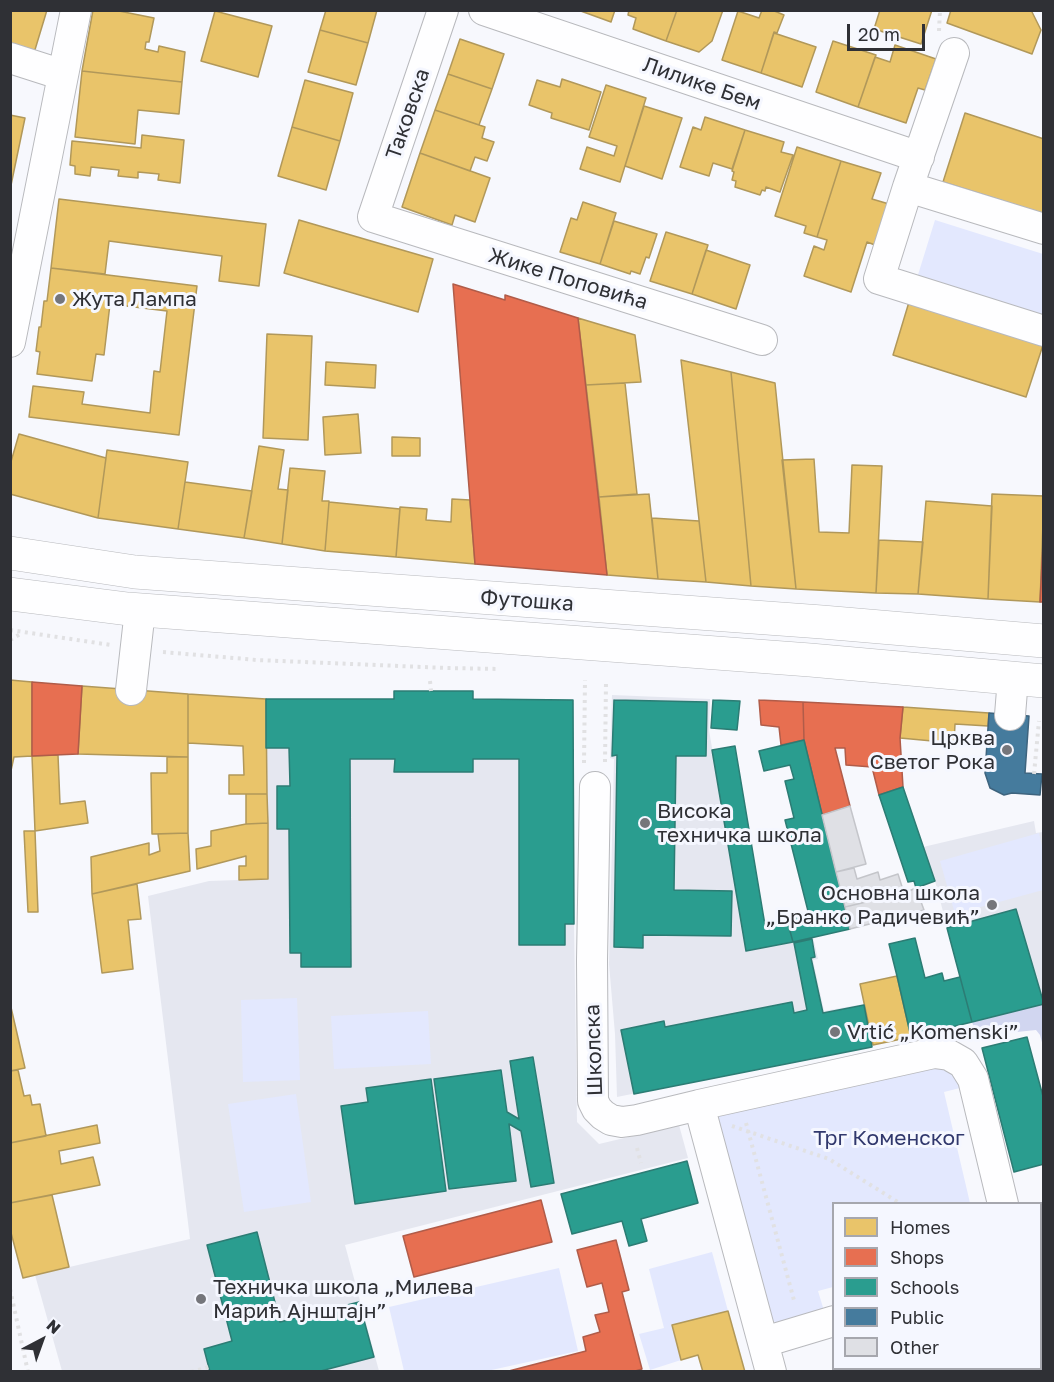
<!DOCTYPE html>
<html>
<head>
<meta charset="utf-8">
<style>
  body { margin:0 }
  #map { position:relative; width:1054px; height:1382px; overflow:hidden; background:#f7f8fd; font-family:"Golos Text",sans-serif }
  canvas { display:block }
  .frame { position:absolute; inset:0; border:12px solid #2f3035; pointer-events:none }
  .legend { position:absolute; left:832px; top:1202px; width:210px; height:168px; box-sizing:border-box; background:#f5f7ff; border:2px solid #a6a7ae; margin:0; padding:8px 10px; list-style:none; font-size:18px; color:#2f3035 }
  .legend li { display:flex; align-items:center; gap:12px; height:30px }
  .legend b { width:30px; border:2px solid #a6a7ae }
  .north { position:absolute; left:12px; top:1310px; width:60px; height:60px; -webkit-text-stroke:4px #f5f7ff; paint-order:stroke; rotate:41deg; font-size:16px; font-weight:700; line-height:24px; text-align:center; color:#2f3035 }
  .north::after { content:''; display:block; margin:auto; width:21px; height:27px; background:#2f3035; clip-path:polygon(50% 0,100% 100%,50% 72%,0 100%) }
  .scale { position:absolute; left:847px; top:24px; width:78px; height:27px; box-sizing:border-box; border:3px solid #2f3035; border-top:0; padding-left:8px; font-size:18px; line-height:21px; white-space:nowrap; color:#2f3035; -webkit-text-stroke:4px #f5f7ff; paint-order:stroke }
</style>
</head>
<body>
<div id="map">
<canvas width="1054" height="1382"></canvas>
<div class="frame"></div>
<ul class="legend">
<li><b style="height:16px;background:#e9c46a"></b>Homes</li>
<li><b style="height:16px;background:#e76f51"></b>Shops</li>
<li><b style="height:16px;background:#2a9d8f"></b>Schools</li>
<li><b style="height:16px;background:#457b9d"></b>Public</li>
<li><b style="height:16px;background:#dfe0e5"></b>Other</li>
</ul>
<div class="north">N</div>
<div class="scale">20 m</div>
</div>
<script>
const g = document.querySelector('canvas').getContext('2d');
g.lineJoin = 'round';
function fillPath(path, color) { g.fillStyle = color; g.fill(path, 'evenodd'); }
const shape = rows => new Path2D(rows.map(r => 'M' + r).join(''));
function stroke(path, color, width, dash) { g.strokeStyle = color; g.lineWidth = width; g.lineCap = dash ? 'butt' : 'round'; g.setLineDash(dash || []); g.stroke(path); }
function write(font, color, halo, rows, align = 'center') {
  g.font = font + ' "Golos Text",sans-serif'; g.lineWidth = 6; g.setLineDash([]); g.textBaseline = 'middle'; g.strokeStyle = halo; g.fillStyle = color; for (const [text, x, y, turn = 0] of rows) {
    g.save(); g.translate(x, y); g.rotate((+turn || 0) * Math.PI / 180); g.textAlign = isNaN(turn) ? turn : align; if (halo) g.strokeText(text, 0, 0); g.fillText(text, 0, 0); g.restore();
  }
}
const built = shape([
  [394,691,473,691,473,699,573,700,574,924,577,1122,599,1144,679,1125,688,1158,345,1245,379,1371,62,1371,35,1275,190,1239,148,896,209,881,268,879,266,699,394,699],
  [612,695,710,699,709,730,746,950,793,942,813,937,818,959,813,960,824,1011,864,1004,873,1045,617,1097,615,1034,609,964,614,759,610,758],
  [1034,821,1036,833,1043,832,1043,1004,972,1022,935,881,923,847]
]);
const green = shape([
  [935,220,1043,254,1043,318,917,278],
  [1039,833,1043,850,1043,890,955,914,940,861],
  [297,998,300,1080,243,1082,241,1000],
  [428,1011,431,1064,334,1069,331,1016],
  [927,1064,950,1070,964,1087,944,1092,970,1203,834,1204,833,1287,818,1291,825,1314,779,1324,773,1321,768,1319,717,1116],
  [296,1094,311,1202,244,1212,228,1104],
  [712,1252,728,1311,672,1325,681,1360,650,1370,639,1334,664,1328,649,1269],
  [559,1268,578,1351,487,1371,404,1371,389,1307]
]);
const forest = shape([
  [1043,1004,1043,1046,1040,1035,1036,1030,1007,1033,984,1041,977,1036,972,1022]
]);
const homes = shape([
  [10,10,47,10,34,53,10,45,10,10],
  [93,10,114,10,154,18,149,42,146,42,145,49,158,52,159,46,185,52,182,82,82,71,93,10],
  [326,10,377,10,368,43,320,30,326,10],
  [578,10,615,10,611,22,578,10],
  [629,10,677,10,666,41,633,29,636,18,628,15,629,10],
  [677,10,723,10,712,41,699,52,666,41,677,10],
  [762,10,772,10,784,15,777,33,774,32,761,73,722,60,738,11,759,18,762,10],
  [880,10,932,10,921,44,874,29,880,10],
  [951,10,1031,10,1041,30,1032,54,947,23,951,10],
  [215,11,272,26,258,77,201,61,215,11],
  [320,30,368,43,356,85,308,72,320,30],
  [774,33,816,47,802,87,761,73,774,33],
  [460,39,504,54,492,89,448,74,460,39],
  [833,41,876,55,858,107,816,92,833,41],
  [895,45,936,59,925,90,918,88,906,123,858,107,875,57,890,62,895,45],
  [82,71,182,82,179,114,138,110,135,144,75,137,82,71],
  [448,74,492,89,479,125,435,110,448,74],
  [562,79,601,92,589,130,551,118,552,113,529,105,537,80,560,87,562,79],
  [305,80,353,93,340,141,292,127,305,80],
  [606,85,646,98,620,182,580,169,587,147,614,156,617,146,589,137,606,85],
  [644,106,682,118,662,179,625,166,644,106],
  [435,110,485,127,482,138,494,142,487,161,475,157,470,171,420,153,435,110],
  [965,113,1044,139,1044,214,943,182,965,113],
  [10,115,25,118,10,190,10,115],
  [705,117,745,130,732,169,713,163,709,176,680,167,693,127,701,130,705,117],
  [292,127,340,141,326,190,278,176,292,127],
  [745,130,784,142,781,152,793,155,780,192,766,187,765,191,762,190,760,195,735,187,736,181,732,180,734,172,732,171,745,130],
  [142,135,184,140,180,183,158,180,159,174,138,172,138,178,118,176,119,170,91,167,90,176,75,174,75,166,70,165,72,141,141,148,142,135],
  [797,147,841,161,817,237,804,233,806,226,775,216,797,147],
  [420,153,490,178,475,222,455,215,452,225,402,207,420,153],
  [841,161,881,173,872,199,889,204,875,245,867,242,851,292,804,276,814,246,824,250,827,240,817,237,841,161],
  [59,199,266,224,259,286,219,281,222,256,109,241,105,274,51,268,59,199],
  [583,202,616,213,600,264,560,252,571,218,577,220,583,202],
  [299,220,433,259,418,312,284,273,299,220],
  [614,221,657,234,649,258,646,257,640,274,631,271,630,274,600,264,614,221],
  [666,232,708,245,692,294,650,281,666,232],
  [706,250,750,265,736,309,692,294,706,250],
  [51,268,197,286,179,435,29,417,33,386,84,392,82,404,150,413,154,371,160,372,167,311,110,304,104,355,96,354,92,381,37,374,40,352,36,351,39,327,41,327,44,301,47,301,51,268],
  [909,302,1043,345,1026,397,893,355,909,302],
  [578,318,635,335,641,382,586,385,578,318],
  [267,334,312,336,308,440,263,438,267,334],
  [681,360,731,372,751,586,706,582,681,360],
  [326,362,376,365,375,388,325,385,326,362],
  [731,372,775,383,796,589,751,586,731,372],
  [625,383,637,494,599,497,586,385,625,383],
  [358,414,361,453,325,455,323,417,358,414],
  [19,434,106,458,98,518,10,494,10,465,19,434],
  [392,437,420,438,420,456,392,456,392,437],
  [259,446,284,450,278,489,288,490,282,544,244,538,259,446],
  [107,450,188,462,178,529,98,518,107,450],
  [814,459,819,532,849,533,852,465,882,466,876,593,796,589,782,460,814,459],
  [290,468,325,471,322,501,329,501,329,502,325,551,282,544,290,468],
  [185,482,252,491,244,538,178,529,185,482],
  [649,494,658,579,607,575,599,497,649,494],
  [992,494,1044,496,1040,602,988,599,992,494],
  [452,499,470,500,475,564,396,557,400,507,427,509,426,520,451,522,452,499],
  [926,501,992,506,988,599,918,594,926,501],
  [329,502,400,509,396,557,325,551,329,502],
  [652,518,699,521,706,582,658,579,652,518],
  [879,540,923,542,918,594,876,593,879,540],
  [10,680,32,682,32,756,14,757,10,775,10,680],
  [82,686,188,694,188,757,78,754,82,686],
  [188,694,266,699,267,794,229,794,229,775,244,775,243,746,188,743,188,694],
  [903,707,989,713,988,726,955,724,954,743,900,738,903,707],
  [58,755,60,804,85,801,88,823,35,831,32,756,58,755],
  [167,757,188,757,188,833,152,834,151,773,167,773,167,757],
  [246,794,267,794,268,823,246,824,246,794],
  [268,823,268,879,239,880,239,866,246,866,246,856,197,869,196,849,211,846,211,831,246,824,268,823],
  [24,831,35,831,38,912,28,912,24,831],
  [188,833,190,871,92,894,91,857,149,843,149,855,160,851,158,834,188,833],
  [137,884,141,919,128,920,133,969,102,973,92,894,137,884],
  [897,976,911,1037,873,1045,860,984,897,976],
  [10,1003,25,1068,10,1071,10,1003],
  [18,1070,24,1096,30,1095,32,1105,40,1104,46,1136,10,1143,10,1071,18,1070],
  [97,1125,100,1143,59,1151,61,1164,93,1157,100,1185,10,1203,10,1143,97,1125],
  [52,1195,69,1267,23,1278,10,1229,10,1203,52,1195],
  [1040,1275,1044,1275,1044,1314,1040,1303,1040,1275],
  [1040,1303,1044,1314,1044,1372,1028,1372,1027,1368,1040,1368,1040,1303],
  [728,1311,745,1372,703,1372,698,1355,681,1360,672,1325,728,1311],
  [870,1368,938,1368,939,1372,870,1372,870,1368],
  [938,1368,970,1368,970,1372,939,1372,938,1368]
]);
const shops = shape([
  [453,284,505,300,505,295,578,318,607,575,475,564,453,284],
  [1044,524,1044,602,1040,602,1044,524],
  [32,682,82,686,78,754,32,756,32,682],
  [759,700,803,702,804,740,781,745,779,727,761,725,759,700],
  [803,702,903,707,900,738,903,787,879,795,872,767,846,765,845,748,835,748,850,806,822,815,804,740,803,702],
  [541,1200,552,1242,414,1277,403,1236,541,1200],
  [616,1240,629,1290,622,1292,642,1369,632,1372,505,1372,586,1351,583,1337,600,1332,595,1315,609,1312,602,1283,587,1287,577,1250,616,1240]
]);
const schools = shape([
  [394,691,473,691,473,699,573,700,574,924,565,924,565,945,519,945,519,759,473,759,473,772,394,772,395,759,350,759,351,967,301,967,301,953,290,953,289,829,277,829,277,786,290,786,289,748,266,748,266,699,394,699,394,691],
  [614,700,707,702,706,756,676,756,674,890,732,891,731,936,643,935,643,948,614,947,617,755,612,756,614,700],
  [713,700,740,701,737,730,711,728,713,700],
  [804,740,850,929,793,942,787,920,809,915,785,820,794,818,785,781,794,779,790,765,764,771,759,751,804,740],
  [735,746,765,925,787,920,793,942,746,951,712,750,735,746],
  [903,787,935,881,916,888,914,881,908,882,879,795,903,787],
  [1016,909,1044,1004,972,1022,947,928,1016,909],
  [915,938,925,978,942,973,944,981,960,977,972,1022,911,1037,897,976,889,944,915,938],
  [812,939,815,957,811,958,823,1013,864,1005,872,1047,634,1094,621,1030,664,1021,665,1027,792,1002,794,1013,807,1010,794,943,812,939],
  [1027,1037,1044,1100,1044,1164,1014,1172,982,1048,1027,1037],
  [533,1057,554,1183,531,1187,521,1131,509,1124,516,1181,449,1189,434,1079,501,1070,507,1112,519,1119,510,1061,533,1057],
  [431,1079,446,1191,355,1204,341,1106,368,1102,366,1088,431,1079],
  [687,1161,698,1203,641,1219,647,1241,629,1246,622,1221,572,1234,561,1194,687,1161],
  [257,1232,280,1322,359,1302,374,1357,317,1372,210,1372,204,1349,232,1341,207,1245,257,1232]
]);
const public = shape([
  [989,713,1029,716,1025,773,1042,774,1040,795,1012,793,1004,795,990,788,985,773,989,713]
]);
const building = shape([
  [850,806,866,864,836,872,822,815,850,806],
  [854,868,857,879,878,872,880,880,898,874,904,893,845,907,836,872,854,868],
  [916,888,924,910,850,929,845,907,904,893,916,888]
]);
const path = shape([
  [939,31,940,10],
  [10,630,111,645],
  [10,640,22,633],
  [163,652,257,660,447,668,500,669],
  [430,681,431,691],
  [605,762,606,682],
  [584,763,585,680],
  [1034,774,1039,721],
  [746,1123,795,1304],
  [732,1126,829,1159,901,1204],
  [637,1148,641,1163],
  [10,1289,28,1372],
  [191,1372,209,1367]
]);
const minor = shape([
  [443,10,373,217,762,340],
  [484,10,919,157],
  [954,53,908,187,879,279,1044,331],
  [10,58,63,75],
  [908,187,1044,229],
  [10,342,76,10],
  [131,690,140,610],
  [1010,715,1013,678],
  [595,787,592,960,593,1101,597,1109,603,1115,611,1120,622,1122,637,1120,699,1105,771,1372],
  [699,1105,934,1053,949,1055,963,1063,973,1079,1003,1204],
  [764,1342,834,1321]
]);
const major = shape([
  [10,553,135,572,822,622,1044,641],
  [10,594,128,609,810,660,1044,681]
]);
const markers = [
  [60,299,6,"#75767b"],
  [1007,750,6,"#75767b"],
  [645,823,6,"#75767b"],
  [992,905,6,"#75767b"],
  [835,1032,6,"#75767b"],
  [201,1299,6,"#75767b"]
];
const streetNames = [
  ["Лилике Бем",702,84,19],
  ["Таковска",408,114,-71],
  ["Жике Поповића",568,279,17],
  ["Футошка",527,601,4],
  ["Школска",594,1050,-92]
];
const poiNames = [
  ["Жута Лампа",72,299],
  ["Црква",995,738,"right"],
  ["Светог Рока",995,762,"right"],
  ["Висока",657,811],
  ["техничка школа",657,835],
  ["Основна школа",980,893,"right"],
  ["„Бранко Радичевић”",980,917,"right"],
  ["Vrtić „Komenski”",847,1032],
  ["Техничка школа „Милева",213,1287],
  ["Марић Ајнштајн”",213,1311]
];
const parkNames = [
  ["Трг Коменског",889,1138]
];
fillPath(built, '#e5e7f0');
fillPath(green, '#e3e8fe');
fillPath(forest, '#d1d6f0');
fillPath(homes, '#e9c46a');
stroke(homes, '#b1985a', 1.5);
fillPath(shops, '#e76f51');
stroke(shops, '#b05c49', 1.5);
fillPath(schools, '#2a9d8f');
stroke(schools, '#2c7c74', 1.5);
fillPath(public, '#457b9d');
stroke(public, '#3e647e', 1.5);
fillPath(building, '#dfe0e5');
stroke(building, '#c4c5ca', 1.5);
stroke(minor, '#b8b9bd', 32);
stroke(major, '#b8b9bd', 34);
stroke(path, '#e1e1e3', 4, [3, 4.5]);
stroke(minor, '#fefeff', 30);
stroke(major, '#fefeff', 33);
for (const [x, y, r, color] of markers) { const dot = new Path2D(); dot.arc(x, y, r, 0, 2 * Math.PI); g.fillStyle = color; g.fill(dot); stroke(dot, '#f5f7ff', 2); }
write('21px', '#2f3035', '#f5f7ff', streetNames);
write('21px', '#2f3035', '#f5f7ff', poiNames, 'left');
write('21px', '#31386d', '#f5f7ff', parkNames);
</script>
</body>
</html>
